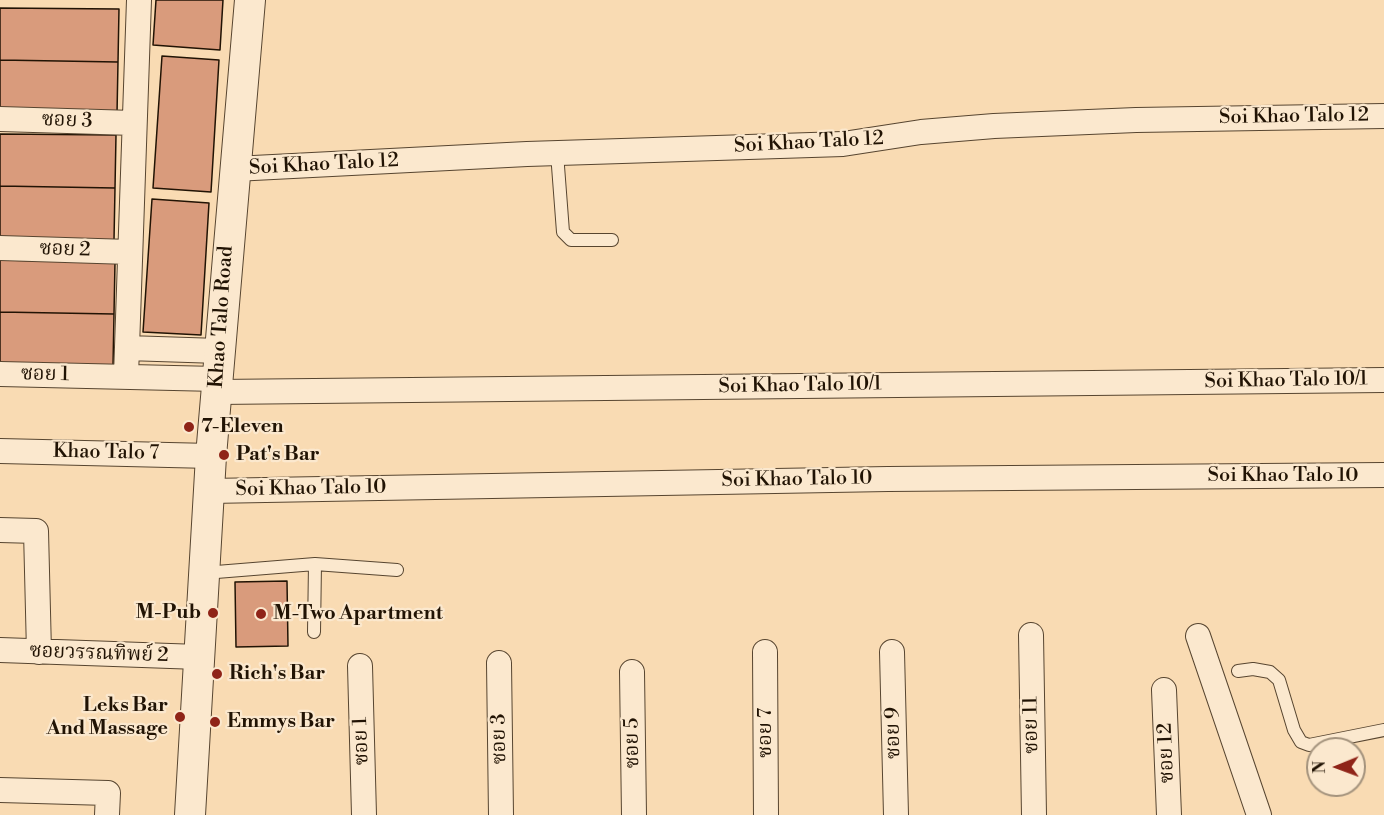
<!DOCTYPE html>
<html>
<head>
<meta charset="utf-8">
<style>
  body { margin:0 }
  #map { position:relative; width:1384px; height:815px; overflow:hidden; background:#f9dbb3; font-family:"Libre Bodoni",serif }
  canvas { display:block }
  .north { position:absolute; left:1306px; top:737px; width:60px; height:60px; box-sizing:border-box; background:#fbe8ce; border:2px solid #a4937d; border-radius:50%; rotate:269deg; font-size:16px; font-weight:700; line-height:24px; text-align:center; color:#211304 }
  .north::after { content:''; display:block; margin:auto; width:21px; height:27px; background:#8f2418; clip-path:polygon(50% 0,100% 100%,50% 72%,0 100%) }
</style>
</head>
<body>
<div id="map">
<canvas width="1384" height="815"></canvas>
<div class="north">N</div>
</div>
<script>
const g = document.querySelector('canvas').getContext('2d');
g.lineJoin = 'round';
function fillPath(path, color) { g.fillStyle = color; g.fill(path, 'evenodd'); }
const shape = rows => new Path2D(rows.map(r => 'M' + r).join(''));
function stroke(path, color, width, dash) { g.strokeStyle = color; g.lineWidth = width; g.lineCap = dash ? 'butt' : 'round'; g.setLineDash(dash || []); g.stroke(path); }
function write(font, color, halo, rows, align = 'center') {
  g.font = font + ' "Libre Bodoni","Noto Serif Thai",serif'; g.lineWidth = 4.5; g.setLineDash([]); g.textBaseline = 'middle'; g.strokeStyle = halo; g.fillStyle = color; for (const [text, x, y, turn = 0] of rows) {
    g.save(); g.translate(x, y); g.rotate((+turn || 0) * Math.PI / 180); g.textAlign = isNaN(turn) ? turn : align; if (halo) g.strokeText(text, 0, 0); g.fillText(text, 0, 0); g.restore();
  }
}
const building = shape([
  [156,0,223,0,220,50,153,45,156,0],
  [0,8,119,9,118,62,0,60,0,8],
  [162,56,219,60,211,192,153,188,162,56],
  [0,60,118,62,117,114,0,110,0,60],
  [0,134,116,135,115,188,0,186,0,134],
  [0,186,115,188,114,240,0,237,0,186],
  [152,199,209,203,201,335,143,332,152,199],
  [0,260,115,262,114,314,0,312,0,260],
  [0,312,114,314,113,366,0,363,0,312],
  [287,581,288,646,236,647,235,582,287,581]
]);
const service = shape([
  [557,153,563,232,571,240,612,240],
  [204,573,315,564,397,570],
  [314,632,315,564],
  [1238,671,1253,669,1270,672,1279,680,1294,730,1301,742,1309,745,1384,730]
]);
const minor = shape([
  [0,119,134,123],
  [234,169,527,154,843,144,921,132,994,126,1136,120,1384,116],
  [0,248,130,252],
  [127,348,219,351],
  [0,374,217,379],
  [126,376,139,0],
  [217,392,1384,380],
  [0,451,211,456],
  [209,491,888,479,1384,475],
  [0,530,36,531,39,652],
  [1031,635,1034,815],
  [1198,636,1259,815],
  [0,650,199,657],
  [765,652,766,815],
  [892,652,896,815],
  [499,663,501,815],
  [360,666,364,815],
  [632,672,634,815],
  [1164,690,1169,815],
  [0,790,108,793,107,815]
]);
const tertiary = shape([
  [190,815,211,456,250,0]
]);
const markers = [
  [189,427,6,"#8f2418"],
  [224,455,6,"#8f2418"],
  [213,613,6,"#8f2418"],
  [261,614,6,"#8f2418"],
  [217,674,6,"#8f2418"],
  [180,717,6,"#8f2418"],
  [215,722,6,"#8f2418"]
];
const streetNames = [
  ["Soi Khao Talo 12",1294,117,-1],
  ["ซอย 3",67,121,2],
  ["Soi Khao Talo 12",809,143,-3],
  ["Soi Khao Talo 12",324,165,-3],
  ["ซอย 2",65,250,2],
  ["Khao Talo Road",222,317,-86],
  ["ซอย 1",45,375,1],
  ["Soi Khao Talo 10/1",1286,381,-1],
  ["Soi Khao Talo 10/1",800,386,-1],
  ["Khao Talo 7",106,453,1],
  ["Soi Khao Talo 10",1283,476],
  ["Soi Khao Talo 10",797,480,-1],
  ["Soi Khao Talo 10",311,489,-1],
  ["ซอยวรรณทิพย์ 2",99,654,2],
  ["ซอย 11",1032,725,-91],
  ["ซอย 7",766,733,-90],
  ["ซอย 9",894,733,-91],
  ["ซอย 3",500,739,-91],
  ["ซอย 1",362,741,-92],
  ["ซอย 5",633,743,-91],
  ["ซอย 12",1167,753,-92]
];
const poiNames = [
  ["7-Eleven",201,427],
  ["Pat's Bar",236,455],
  ["M-Pub",201,613,"right"],
  ["M-Two Apartment",273,614],
  ["Rich's Bar",229,674],
  ["Leks Bar",168,706,"right"],
  ["And Massage",168,729,"right"],
  ["Emmys Bar",227,722]
];
fillPath(building, '#d99b7c');
stroke(building, '#211304', 1.5);
stroke(service, '#574530', 14);
stroke(minor, '#574530', 26);
stroke(tertiary, '#574530', 32);
stroke(service, '#fbe8ce', 12);
stroke(minor, '#fbe8ce', 24);
stroke(tertiary, '#fbe8ce', 30);
for (const [x, y, r, color] of markers) { const dot = new Path2D(); dot.arc(x, y, r, 0, 2 * Math.PI); g.fillStyle = color; g.fill(dot); stroke(dot, '#fbe8ce', 2); }
write('20px', '#211304', '#fbe8ce', streetNames);
write('bold 20px', '#211304', '#fbe8ce', poiNames, 'left');
</script>
</body>
</html>
